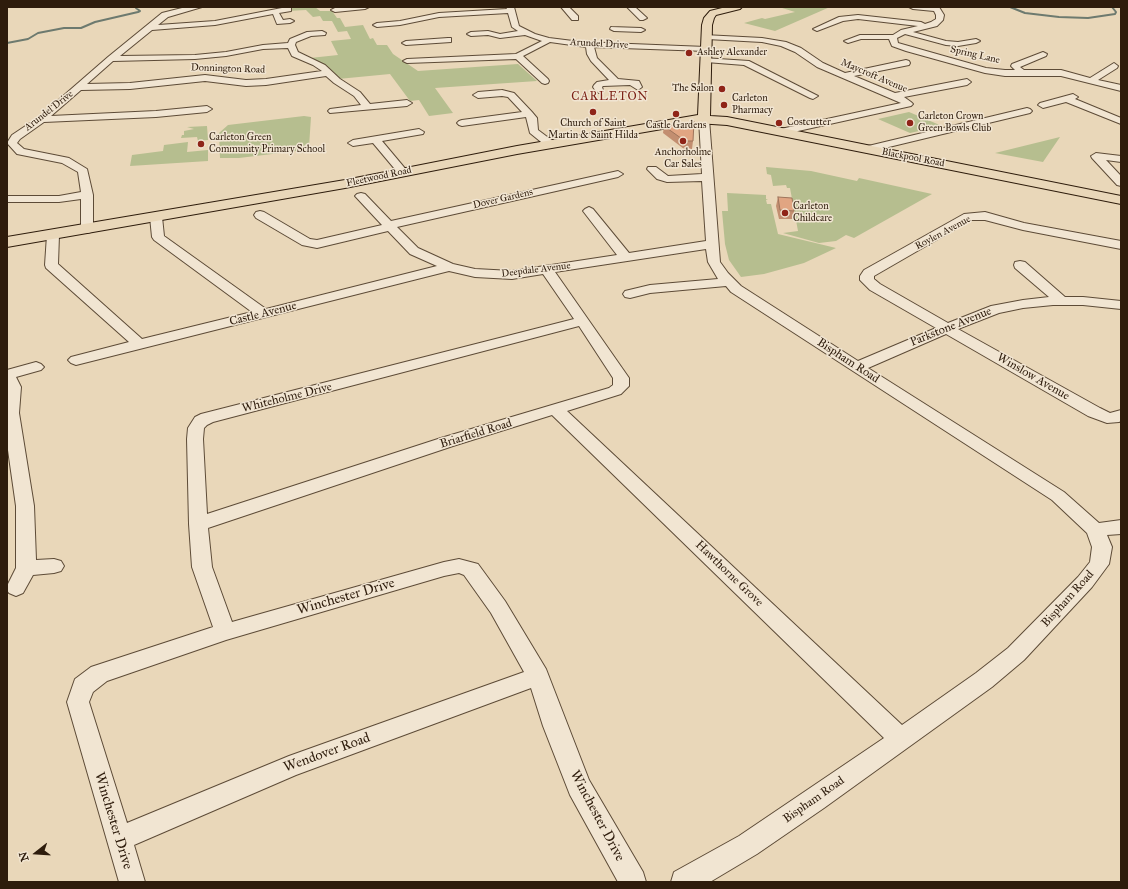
<!DOCTYPE html>
<html>
<head>
<meta charset="utf-8">
<style>
  body { margin:0 }
  #map { position:relative; width:1128px; height:889px; overflow:hidden; background:#e9d7b9; font-family:"IM FELL Great Primer",serif }
  canvas { display:block }
  .frame { position:absolute; inset:0; border:8px solid #2e1c0c; pointer-events:none }
  .north { position:absolute; left:16px; top:833px; width:40px; height:40px; -webkit-text-stroke:3px #f1e5d2; paint-order:stroke; rotate:253deg; font-size:11px; font-weight:700; line-height:16px; text-align:center; color:#2e1c0c }
  .north::after { content:''; display:block; margin:auto; width:14px; height:18px; background:#2e1c0c; clip-path:polygon(50% 0,100% 100%,50% 72%,0 100%) }
</style>
</head>
<body>
<div id="map">
<canvas width="1128" height="889"></canvas>
<div class="frame"></div>
<div class="north">N</div>
</div>
<script>
const g = document.querySelector('canvas').getContext('2d');
g.lineJoin = 'round';
function fillPath(path, color) { g.fillStyle = color; g.fill(path, 'evenodd'); }
const shape = rows => new Path2D(rows.map(r => 'M' + r).join(''));
function stroke(path, color, width, dash) { g.strokeStyle = color; g.lineWidth = width; g.lineCap = dash ? 'butt' : 'round'; g.setLineDash(dash || []); g.stroke(path); }
function write(font, color, halo, rows, align = 'center') {
  g.font = font + ' "IM FELL Great Primer",serif'; g.lineWidth = 3; g.setLineDash([]); g.textBaseline = 'middle'; g.strokeStyle = halo; g.fillStyle = color; for (const [text, x, y, turn = 0] of rows) {
    g.save(); g.translate(x, y); g.rotate((+turn || 0) * Math.PI / 180); g.textAlign = isNaN(turn) ? turn : align; if (halo) g.strokeText(text, 0, 0); g.fillText(text, 0, 0); g.restore();
  }
}
const green = shape([
  [292,7,315,7,320,11,332,11,337,18,340,18,345,27,363,25,370,39,373,38,377,45,387,45,393,54,418,71,518,64,537,81,435,88,453,113,429,116,419,100,410,101,390,74,338,79,320,62,310,58,338,55,331,41,351,39,347,31,338,32,332,21,323,21,320,16,313,17,306,10,287,11,289,8],
  [779,7,830,7,775,31,744,23,762,18,765,19,795,12],
  [909,112,942,126,910,133,878,119],
  [304,116,311,117,309,147,305,150,239,158,220,158,219,133,228,125],
  [207,126,208,140,198,141,197,137,181,138,182,135,184,135,184,131,194,129,187,127],
  [1060,137,1043,162,995,153],
  [188,142,187,152,208,150,208,161,130,166,132,155,163,151,164,145],
  [766,167,811,171,857,181,859,178,932,194,854,238,846,235,836,241,819,243,783,233,798,231,790,188,787,188,786,185,773,186,771,175,767,174],
  [727,193,766,195,766,199,768,200,766,200,767,204,771,204,778,234,836,248,804,263,764,274,741,277,729,260,725,244,722,211,728,211]
]);
const stream = shape([
  [1010,7,1025,13,1059,17,1088,18,1115,14,1116,12,1112,7],
  [7,43,28,39,38,33,64,28,81,28,95,22,138,12,140,11,136,8,138,7]
]);
const minor = shape([
  [186,7,202,7,168,17,158,25,215,21,287,7,291,7,291,11,279,13,283,20,290,19,294,21,290,23,277,24,273,14,215,25,152,30,120,56,195,55,226,52,263,45,288,43,290,39,307,32,322,31,326,33,325,35,311,36,296,42,295,45,298,52,325,65,340,79,360,92,370,104,407,100,412,103,407,106,330,113,328,111,330,109,361,105,354,96,334,83,326,76,266,85,246,86,205,81,130,89,81,90,51,116,156,111,207,106,212,109,207,112,156,117,44,122,20,139,17,143,24,149,69,158,87,169,93,195,93,229,91,232,87,233,83,232,81,229,81,199,59,202,7,202,7,196,59,196,81,192,78,172,62,163,17,154,7,143,12,135,39,117,108,57,162,13,186,7],
  [288,48,292,56,313,65,322,71,266,79,246,80,205,75,130,83,87,84,113,61,195,59,226,56,263,49,288,48],
  [344,7,369,7,365,9,335,12,331,10,335,8,344,7],
  [506,7,514,7,519,26,535,34,549,38,581,42,706,47,710,49,706,51,594,47,597,58,618,79,639,81,642,87,638,90,630,85,603,86,602,87,603,90,599,93,595,90,593,87,594,85,597,82,609,80,591,61,587,54,586,47,550,42,523,56,548,79,549,81,548,83,545,84,542,83,516,59,407,63,403,61,407,59,516,54,542,41,525,35,500,38,488,35,471,36,467,34,471,32,488,31,500,34,518,31,512,27,508,13,439,17,400,25,377,27,373,25,377,23,400,21,439,13,507,9,506,7],
  [561,7,569,7,578,16,578,20,572,20,561,7],
  [627,7,635,7,647,18,643,20,640,20,627,7],
  [909,7,939,7,944,15,943,20,937,26,913,32,946,41,958,42,976,39,980,41,976,43,958,46,946,45,905,34,897,38,898,43,986,68,1005,70,1015,70,1011,66,1012,64,1043,52,1047,54,1046,56,1020,67,1024,70,1061,70,1090,78,1114,63,1118,66,1117,68,1098,80,1121,85,1121,91,1061,76,1005,76,985,73,906,51,892,46,889,39,861,39,848,43,844,41,860,35,893,35,901,30,918,26,858,19,843,21,817,31,813,29,839,17,858,15,921,22,925,24,931,22,936,19,936,15,934,11,913,9,909,7],
  [611,27,641,28,645,30,641,32,614,31,610,29,611,27],
  [704,35,762,38,786,42,801,48,823,63,845,73,906,60,909,61,910,63,909,65,854,76,895,93,967,79,971,82,967,85,904,97,911,102,913,104,911,106,780,135,775,132,776,130,901,103,817,67,795,52,781,46,762,42,707,39,703,37,704,35],
  [448,38,451,38,451,42,406,45,402,43,406,41,448,38],
  [703,58,749,61,818,96,813,99,810,98,744,65,706,62,703,62,702,60,703,58],
  [502,90,514,93,532,112,537,118,538,130,554,142,555,144,554,146,546,146,530,133,526,117,462,126,459,125,457,123,459,121,462,120,522,112,508,97,502,96,478,98,473,95,478,92,502,90],
  [1073,94,1078,97,1075,99,1121,118,1121,124,1066,102,1043,108,1038,105,1040,103,1073,94],
  [1027,108,1030,109,1032,111,1030,113,868,152,863,149,864,147,1027,108],
  [704,116,709,119,720,262,728,273,741,286,858,361,936,328,870,290,860,280,860,276,864,270,964,214,985,212,1024,223,1121,241,1121,249,1023,230,985,220,971,220,874,276,874,279,880,284,948,323,991,306,1023,300,1049,297,1015,268,1014,265,1015,262,1020,261,1025,262,1065,297,1083,297,1121,301,1121,309,1083,305,1053,305,1023,308,999,313,958,329,1100,408,1110,413,1121,410,1121,421,1119,422,1107,423,1088,416,946,334,868,368,1064,492,1099,523,1121,520,1121,534,1107,535,1112,547,1109,564,1092,587,1024,660,992,687,824,808,757,854,710,882,671,882,674,872,739,836,884,738,552,415,453,446,208,528,212,567,232,622,444,562,459,559,478,564,505,601,546,669,589,780,643,872,646,882,618,882,570,795,543,726,531,688,296,775,134,845,145,882,119,882,67,702,75,679,91,667,213,627,192,567,189,524,187,439,188,428,195,417,201,414,574,319,543,274,512,279,475,277,449,271,76,365,71,363,68,360,71,357,129,342,46,268,45,265,47,235,49,232,57,232,59,235,58,264,142,339,252,312,154,240,152,237,150,217,152,214,156,213,160,214,162,217,164,236,266,309,437,266,410,254,388,231,317,248,302,245,256,218,254,215,256,212,260,211,264,212,310,239,317,240,382,225,355,196,357,194,361,193,365,194,391,221,618,171,623,174,618,177,397,227,418,248,453,264,475,269,512,271,617,255,583,211,585,209,589,207,593,209,629,253,706,241,702,181,667,182,657,179,647,169,648,167,656,167,668,176,702,174,699,119,704,116],
  [706,249,708,262,718,279,650,285,625,291,623,294,625,297,630,298,650,293,726,286,731,292,1052,500,1087,533,1092,547,1090,562,1078,577,1008,648,976,673,902,725,567,411,621,394,629,386,629,378,555,272,706,249],
  [579,326,613,378,613,385,609,388,441,438,207,514,203,439,204,428,207,425,213,422,579,326],
  [459,573,464,575,491,613,524,672,289,756,127,823,89,702,93,692,107,681,226,640,444,576,459,573],
  [419,129,424,132,423,134,382,141,408,172,403,175,399,174,373,143,353,146,348,143,353,140,419,129],
  [1096,153,1121,156,1121,162,1106,160,1121,176,1121,186,1117,185,1092,158,1091,156,1096,153],
  [36,362,41,364,44,367,41,370,16,377,21,387,19,413,34,506,36,560,54,559,61,561,64,566,61,571,54,573,33,575,23,593,16,596,9,593,7,590,7,586,16,568,16,506,7,443,7,370,36,362]
]);
const major = shape([
  [726,7,742,7,740,9,716,15,714,18,712,25,710,116,727,117,1121,196,1121,204,727,125,697,123,517,154,345,188,7,247,7,237,345,180,517,146,698,115,702,25,704,18,710,11,726,7]
]);
const wall = shape([
  [664,126,693,141,692,149,684,149,663,133],
  [778,197,794,211,793,219,779,219,776,206]
]);
const building = shape([
  [694,122,693,141,685,141,664,126,694,122],
  [778,197,792,198,794,211,780,210,778,197]
]);
const markers = [
  [689,53,4,"#8f2418"],
  [722,89,4,"#8f2418"],
  [724,105,4,"#8f2418"],
  [593,112,4,"#8f2418"],
  [676,114,4,"#8f2418"],
  [779,123,4,"#8f2418"],
  [910,123,4,"#8f2418"],
  [683,141,4,"#8f2418"],
  [201,144,4,"#8f2418"],
  [785,213,4,"#8f2418"]
];
const farStreetnames = [
  ["Arundel Drive",599,44,3],
  ["Spring Lane",975,55,13],
  ["Donnington Road",228,69,2],
  ["Maycroft Avenue",874,76,23],
  ["Arundel Drive",49,111,-38],
  ["Blackpool Road",913,158,11],
  ["Fleetwood Road",379,177,-12],
  ["Dover Gardens",503,199,-13],
  ["Roylen Avenue",943,233,-28],
  ["Deepdale Avenue",536,270,-7]
];
const farPoinames = [
  ["Ashley Alexander",697,53],
  ["The Salon",714,89,"right"],
  ["Carleton",732,99],
  ["Pharmacy",732,111],
  ["Carleton Crown",918,117],
  ["Green Bowls Club",918,129],
  ["Costcutter",787,123],
  ["Church of Saint",593,124,"center"],
  ["Martin & Saint Hilda",593,136,"center"],
  ["Castle Gardens",676,126,"center"],
  ["Carleton Green",209,138],
  ["Community Primary School",209,150],
  ["Anchorholme",683,153,"center"],
  ["Car Sales",683,165,"center"],
  ["Carleton",793,207],
  ["Childcare",793,219]
];
const farQuarternames = [
  ["CARLETON",610,97]
];
const streetNames = [
  ["Castle Avenue",263,314,-14],
  ["Parkstone Avenue",951,327,-22],
  ["Bispham Road",848,361,33],
  ["Winslow Avenue",1033,377,30],
  ["Whiteholme Drive",287,398,-14],
  ["Briarfield Road",476,434,-17],
  ["Hawthorne Grove",729,574,44],
  ["Bispham Road",1068,599,-48],
  ["Bispham Road",814,800,-35]
];
const nearStreetnames = [
  ["Winchester Drive",346,597,-16],
  ["Wendover Road",327,753,-20],
  ["Winchester Drive",597,816,62],
  ["Winchester Drive",113,821,73]
];
fillPath(green, '#b6be8f');
stroke(stream, '#6d7a6f', 2);
stroke(minor, '#5d4b37', 2);
stroke(major, '#2e1c0c', 2);
fillPath(minor, '#f1e5d2');
fillPath(major, '#e9d7b9');
fillPath(wall, '#c28e70');
fillPath(building, '#e1a582');
stroke(building, '#9e745b', 1);
for (const [x, y, r, color] of markers) { const dot = new Path2D(); dot.arc(x, y, r, 0, 2 * Math.PI); g.fillStyle = color; g.fill(dot); stroke(dot, '#f1e5d2', 1.5); }
write('10px', '#2e1c0c', '#f1e5d2', farStreetnames);
write('10px', '#2e1c0c', '#f1e5d2', farPoinames, 'left');
g.letterSpacing = '1px';
write('12px', '#7a1f14', '#f1e5d2', farQuarternames);
g.letterSpacing = '0px';
write('12px', '#2e1c0c', '#f1e5d2', streetNames);
write('14px', '#2e1c0c', '#f1e5d2', nearStreetnames);
</script>
</body>
</html>
